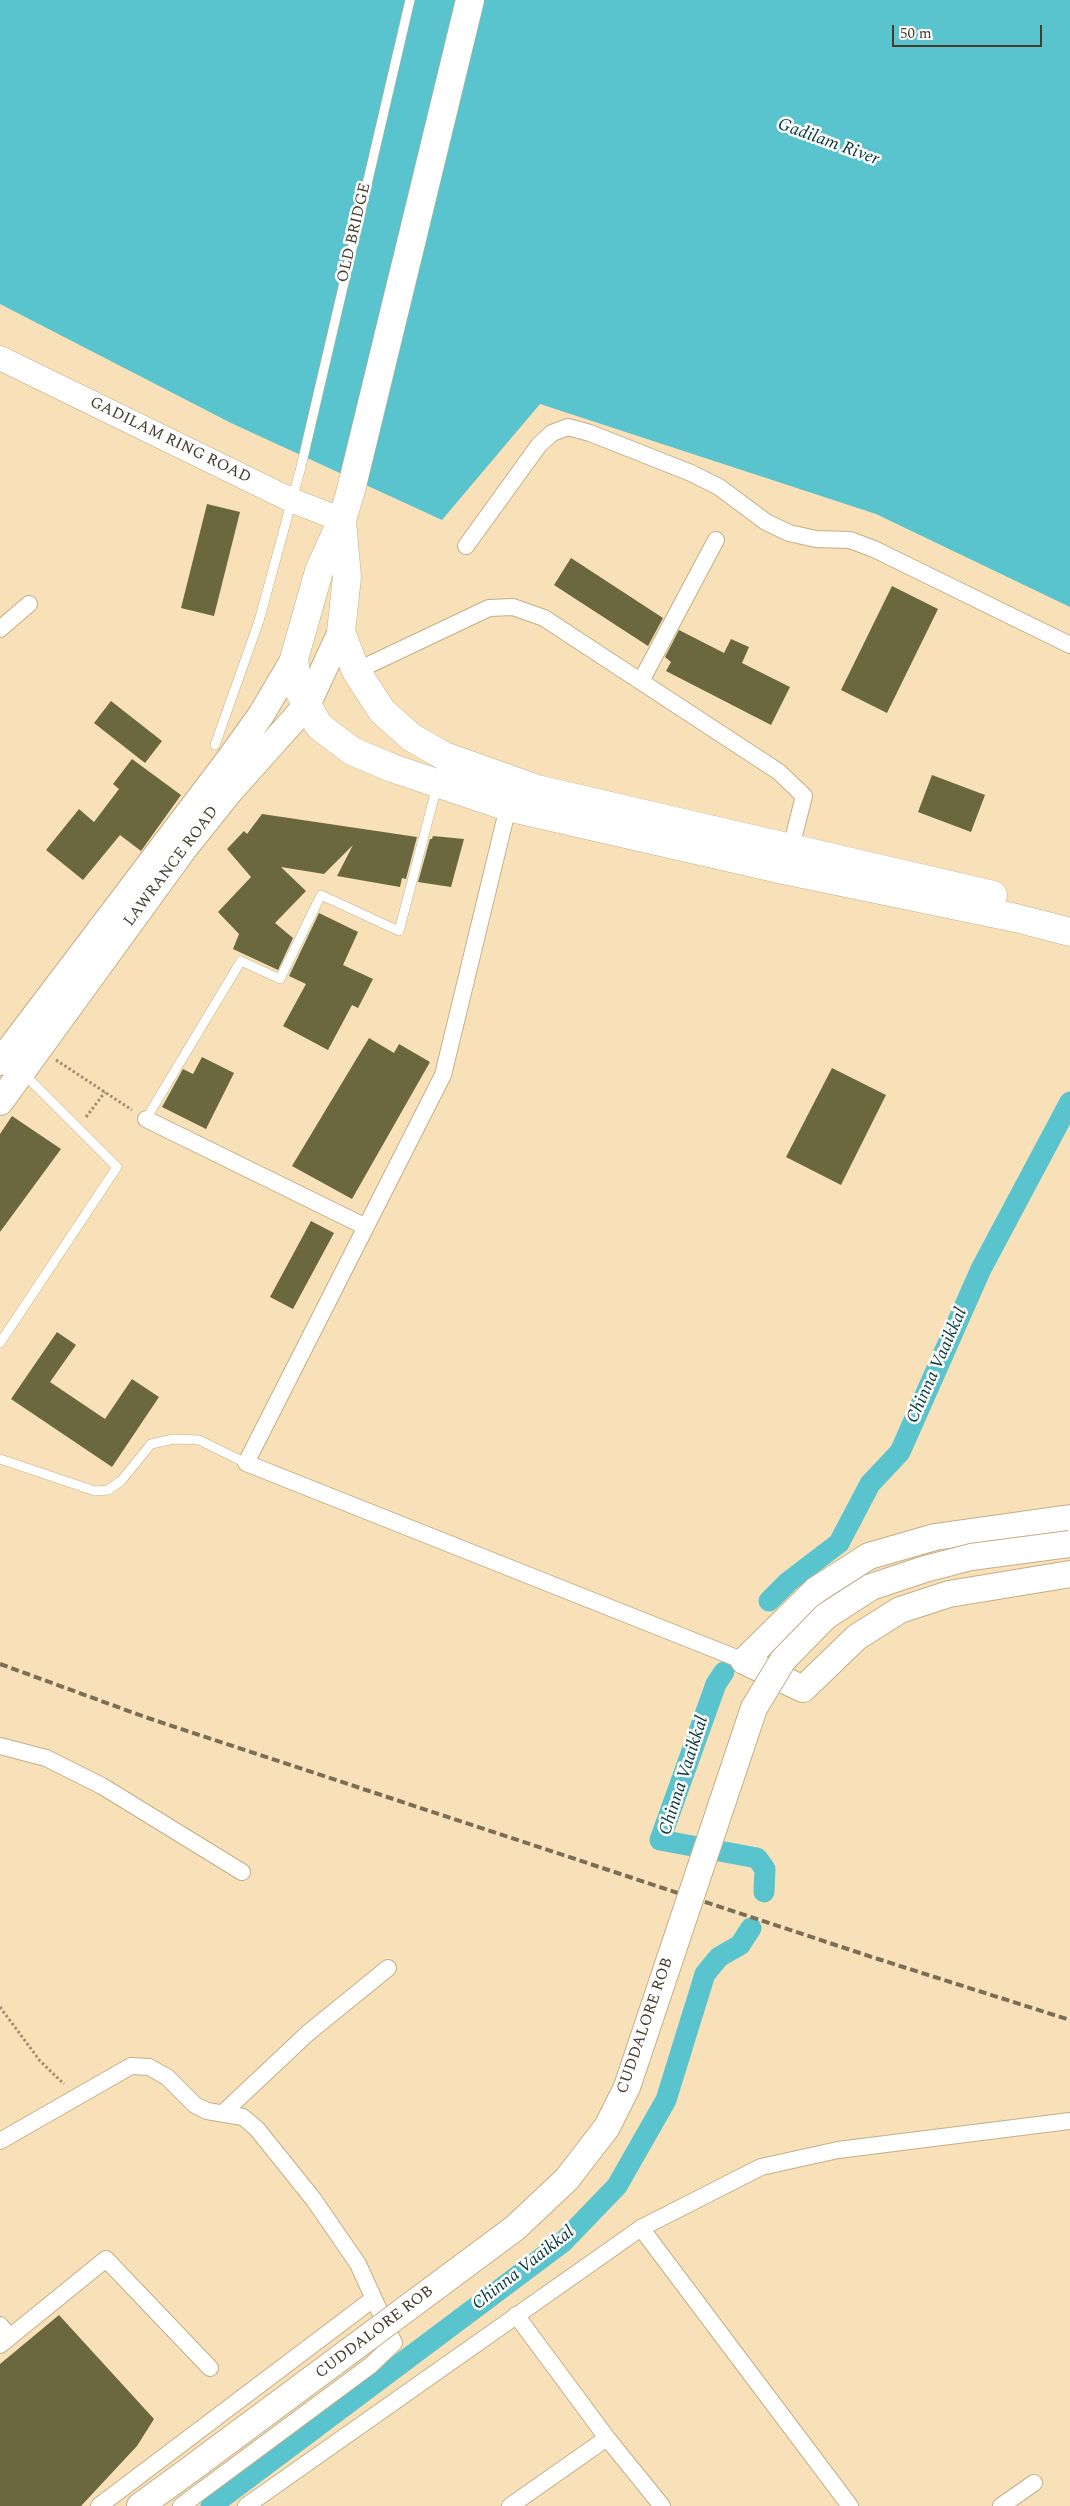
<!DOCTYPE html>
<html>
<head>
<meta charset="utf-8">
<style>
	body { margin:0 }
	#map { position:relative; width:1070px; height:2506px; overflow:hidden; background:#f8e1b8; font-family:Spectral,serif }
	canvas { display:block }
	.scale { position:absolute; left:892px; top:25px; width:150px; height:22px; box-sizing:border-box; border:2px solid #443c2b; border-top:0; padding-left:6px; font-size:15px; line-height:18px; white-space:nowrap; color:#443c2b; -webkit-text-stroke:4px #fff; paint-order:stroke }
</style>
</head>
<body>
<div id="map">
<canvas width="1070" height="2506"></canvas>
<div class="scale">50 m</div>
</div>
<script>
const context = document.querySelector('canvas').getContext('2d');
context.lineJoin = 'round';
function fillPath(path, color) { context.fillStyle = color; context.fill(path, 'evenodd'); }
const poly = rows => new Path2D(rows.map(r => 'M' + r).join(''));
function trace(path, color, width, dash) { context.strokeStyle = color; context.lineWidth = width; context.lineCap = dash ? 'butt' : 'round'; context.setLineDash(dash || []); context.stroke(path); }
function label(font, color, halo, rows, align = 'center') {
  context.font = font + ' Spectral,serif'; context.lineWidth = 5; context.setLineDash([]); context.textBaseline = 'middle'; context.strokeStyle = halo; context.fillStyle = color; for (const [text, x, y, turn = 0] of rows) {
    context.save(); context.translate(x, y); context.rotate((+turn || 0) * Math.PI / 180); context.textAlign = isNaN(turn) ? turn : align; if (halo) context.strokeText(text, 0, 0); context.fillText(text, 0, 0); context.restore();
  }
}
const water = poly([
	[0,0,1070,0,1070,607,876,514,540,404,442,520,231,423,0,304]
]);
const canal = poly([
	[769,1601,788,1582,839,1543,870,1484,900,1452,981,1269,1070,1102],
	[724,1672,716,1684,660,1840,757,1858,765,1869,764,1892],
	[211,2506,563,2242,617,2186,666,2100,705,1974,719,1957,740,1945,751,1928]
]);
const building = poly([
	[207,504,240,512,214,616,181,608],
	[571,558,663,618,648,646,554,585],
	[892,586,938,609,887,713,841,690],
	[679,630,724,653,731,639,749,647,742,663,790,687,771,725,666,671,671,662,665,657],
	[111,701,162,741,145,763,94,723],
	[132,759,181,795,141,851,120,835,83,880,46,850,79,809,94,822,119,789,113,784],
	[932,775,985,795,971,832,918,812],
	[262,814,417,837,406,879,402,878,400,887,337,876,353,845,324,874,281,867,306,891,275,923,293,938,278,970,233,949,239,934,218,912,251,877,227,849,244,831,247,834],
	[433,836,464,839,451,887,418,882,430,839,432,839],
	[319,913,358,932,343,965,373,979,358,1008,352,1005,328,1050,283,1026,306,984,289,976],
	[369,1038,394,1053,399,1044,430,1062,352,1199,292,1166],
	[202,1057,234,1073,206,1129,162,1107,183,1069,193,1074],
	[832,1068,886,1095,841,1185,786,1157],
	[12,1116,61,1149,0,1232,0,1134],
	[311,1221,334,1233,293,1309,270,1297],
	[57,1332,76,1345,50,1382,105,1419,132,1379,159,1397,112,1467,11,1399],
	[59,2315,154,2419,137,2446,81,2506,0,2506,0,2364]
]);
const path = poly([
	[56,1060,132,1110],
	[86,1117,105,1092],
	[0,2007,40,2061,64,2084]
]);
const service = poly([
	[215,745,259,621,301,467,410,0],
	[146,1119,241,961,280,979,321,895,399,931,437,786],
	[0,1343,117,1167,24,1074],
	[0,1459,95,1491,108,1490,121,1481,151,1444,174,1439,199,1440,246,1463]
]);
const minor = poly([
	[466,546,539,445,552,433,568,427,590,433,691,473,719,487,766,522,789,533,816,539,850,540,874,549,1070,645],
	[0,629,29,604],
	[356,671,489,608,513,607,544,618,779,772,804,796,791,847],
	[641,681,716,540],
	[508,807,443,1075,246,1463,744,1661],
	[146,1119,366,1227],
	[0,1746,46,1758,102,1786,242,1872],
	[224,2112,308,2033,388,1968],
	[0,2141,131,2066,149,2067,167,2077,195,2105,207,2111,243,2117,257,2129,314,2200,358,2264,394,2343,371,2365,181,2506],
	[641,2228,850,2506],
	[516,2315,607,2438,662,2506],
	[0,2325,10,2337],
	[0,2345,106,2259,210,2368],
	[99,2506,373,2299],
	[246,2506,641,2228,761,2167,838,2150,1070,2121],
	[510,2506,607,2438],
	[1001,2506,1034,2483]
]);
const secondary = poly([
	[0,358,291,500,342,520]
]);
const primary = poly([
	[0,1062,231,757,261,715,294,659],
	[0,1102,183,850,231,790,307,705,341,632],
	[1070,1518,935,1537,869,1556,816,1590,744,1661,803,1689,857,1637,900,1610,949,1594,1070,1574],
	[140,2506,192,2468]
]);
const trunk = poly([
	[470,0,351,490,342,520,319,571,294,659,298,689,319,726,352,751,392,768,508,807,784,870,1016,918,1070,932],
	[342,521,347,577,341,632,356,671,382,711,411,737,444,756,537,789,993,895]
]);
const rail = poly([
	[0,1664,145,1717,878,1959,1070,2020]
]);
const primaryBridge = poly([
	[192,2468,515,2228,567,2179,607,2127,627,2087,754,1708,783,1660,826,1616,871,1587,925,1569,971,1557,1070,1544]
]);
const streetNames = [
	["OLD BRIDGE",355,233,-77],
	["GADILAM RING ROAD",170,441,26],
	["LAWRANCE ROAD",172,867,-53],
	["CUDDALORE ROB",646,2026,-71],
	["CUDDALORE ROB",375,2333,-37]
];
const waterNames = [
	["Gadilam River",828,143,20],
	["Chinna Vaaikkal",938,1366,-66],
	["Chinna Vaaikkal",685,1776,-72],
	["Chinna Vaaikkal",524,2269,-38]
];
fillPath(water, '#59c4cd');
trace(canal, '#59c4cd', 21);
fillPath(building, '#6b673e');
trace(service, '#c3ae86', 10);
trace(minor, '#c3ae86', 18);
trace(secondary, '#c3ae86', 25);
trace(primary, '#c3ae86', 28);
trace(trunk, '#c3ae86', 29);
trace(path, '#9f8f72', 3, [2.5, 2.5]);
trace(service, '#fff', 9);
trace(minor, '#fff', 16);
trace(secondary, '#fff', 24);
trace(primary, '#fff', 26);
trace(trunk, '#fff', 28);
trace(rail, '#7b6e56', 4, [8, 4]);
trace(primaryBridge, '#c3ae86', 28, []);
trace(primaryBridge, '#fff', 26);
label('16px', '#443c2b', '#fff', streetNames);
label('italic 18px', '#03383c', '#fff', waterNames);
</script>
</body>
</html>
